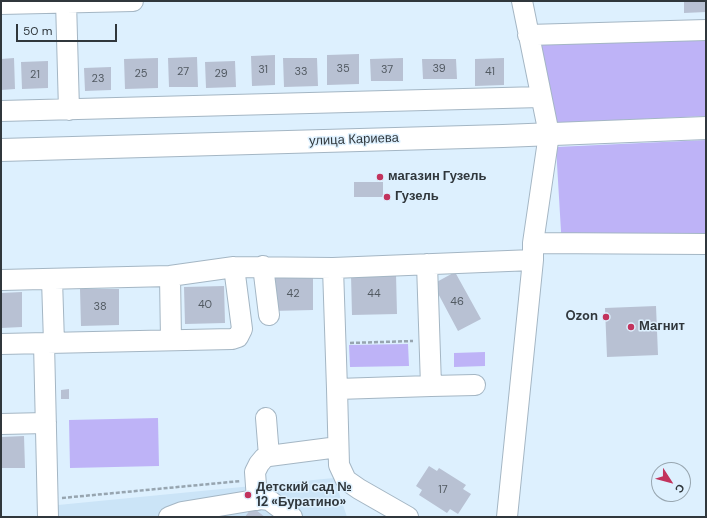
<!DOCTYPE html>
<html>
<head>
<meta charset="utf-8">
<style>
	body { margin:0 }
	#map { position:relative; width:707px; height:518px; overflow:hidden; background:#ddf0fe; font-family:"DM Sans",sans-serif }
	canvas { display:block }
	.frame { position:absolute; inset:0; border:2px solid #30373c; pointer-events:none }
	.north { position:absolute; left:651px; top:462px; width:40px; height:40px; box-sizing:border-box; background:#ddf0fe; border:1px solid #98a6b0; border-radius:50%; rotate:126deg; font-size:11px; font-weight:700; line-height:16px; text-align:center; color:#30373c }
	.north::after { content:''; display:block; margin:auto; width:14px; height:18px; background:#c2335d; clip-path:polygon(50% 0,100% 100%,50% 72%,0 100%) }
	.scale { position:absolute; left:16px; top:24px; width:101px; height:18px; box-sizing:border-box; border:2px solid #30373c; border-top:0; padding-left:5px; font-size:12px; line-height:14px; white-space:nowrap; color:#30373c; -webkit-text-stroke:3px #ddf0fe; paint-order:stroke }
</style>
</head>
<body>
<div id="map">
<canvas width="707" height="518"></canvas>
<div class="frame"></div>
<div class="north">С</div>
<div class="scale">50 m</div>
</div>
<script>
const context = document.querySelector('canvas').getContext('2d');
context.lineJoin = 'round';
function fillPath(path, color) { context.fillStyle = color; context.fill(path, 'evenodd'); }
const poly = rows => new Path2D(rows.map(r => 'M' + r).join(''));
function trace(path, color, width, dash) { context.strokeStyle = color; context.lineWidth = width; context.lineCap = dash ? 'butt' : 'round'; context.setLineDash(dash || []); context.stroke(path); }
function label(font, color, halo, rows, align = 'center') {
  context.font = font + ' "DM Sans",sans-serif'; context.lineWidth = 3; context.setLineDash([]); context.textBaseline = 'middle'; context.strokeStyle = halo; context.fillStyle = color; for (const [text, x, y, turn = 0] of rows) {
    context.save(); context.translate(x, y); context.rotate((+turn || 0) * Math.PI / 180); context.textAlign = isNaN(turn) ? turn : align; if (halo) context.strokeText(text, 0, 0); context.fillText(text, 0, 0); context.restore();
  }
}
const built = poly([
	[334,478,347,517,58,517,58,505]
]);
const green = poly([
	[706,39,706,116,556,123,537,45],
	[706,140,706,240,562,248,556,147],
	[408,344,409,366,350,367,349,345],
	[485,352,485,366,454,367,454,353],
	[158,418,159,466,70,468,69,420]
]);
const building = poly([
	[684,1,706,1,706,12,684,13],
	[359,54,359,84,327,85,327,55],
	[275,55,275,85,252,86,251,56],
	[197,57,198,87,169,87,168,58],
	[14,58,15,89,1,90,1,59],
	[158,58,158,88,125,89,124,59],
	[283,58,317,58,318,86,284,87],
	[403,58,403,81,371,81,370,59],
	[504,58,504,85,475,86,475,59],
	[422,59,456,59,457,79,423,79],
	[48,61,48,88,22,89,21,62],
	[235,61,236,87,206,88,205,62],
	[111,67,111,90,85,91,84,68],
	[354,182,383,182,383,197,354,197],
	[455,272,481,319,458,331,433,284],
	[396,274,397,314,352,315,351,275],
	[313,276,313,310,272,311,272,277],
	[224,286,225,323,185,324,184,287],
	[80,289,119,289,119,325,81,326],
	[22,292,22,327,1,328,1,293],
	[656,306,658,355,607,357,605,308],
	[69,389,69,399,61,399,61,390],
	[24,436,25,468,1,468,1,437],
	[429,466,437,471,439,468,466,485,463,489,471,494,458,514,450,509,447,513,419,495,422,490,416,486],
	[252,507,265,517,245,517]
]);
const path = poly([
	[350,343,413,341],
	[62,498,241,481]
]);
const minor = poly([
	[66,1,69,110],
	[1,4,133,1],
	[528,35,706,30],
	[1,111,541,97],
	[533,243,706,244],
	[427,264,431,386,475,385],
	[263,266,269,315],
	[333,268,337,389],
	[170,276,171,340],
	[52,279,54,343],
	[1,280,170,276,234,267,333,268,533,260],
	[44,343,48,517],
	[1,344,232,339,238,337,242,329,234,267],
	[266,418,269,456],
	[1,424,46,423],
	[257,500,255,472,259,464,264,458,269,456,338,447],
	[169,517,182,512,261,499,269,500,292,517],
	[408,517,359,489,346,480,339,465,337,389,431,386],
	[507,517,533,260,533,243,549,134,522,1]
]);
const major = poly([
	[1,150,503,136,706,128]
]);
const markers = [
	[380,177,4,"#c2335d"],
	[387,197,4,"#c2335d"],
	[606,317,4,"#c2335d"],
	[631,327,4,"#c2335d"],
	[248,495,4,"#c2335d"]
];
const numberNames = [
	["35",343,69],
	["39",439,69],
	["31",263,70],
	["37",387,70],
	["27",183,72],
	["33",301,72],
	["41",490,72],
	["25",141,74],
	["29",221,74],
	["21",35,75],
	["23",98,79],
	["42",293,294],
	["44",374,294],
	["46",457,302],
	["40",205,305],
	["38",100,307],
	["17",443,490]
];
const streetNames = [
	["улица Кариева",354,140,-2]
];
const poiNames = [
	["магазин Гузель",388,177],
	["Гузель",395,197],
	["Ozon",598,317,"right"],
	["Магнит",639,327],
	["Детский сад №",256,488],
	["12 «Буратино»",256,503]
];
fillPath(built, '#cbe4f7');
fillPath(green, '#beb3f7');
fillPath(building, '#b8c1d3');
trace(minor, '#a4b6c4', 22);
trace(major, '#a4b6c4', 24);
trace(path, '#97a5b0', 2.5, [4, 2]);
trace(minor, '#fff', 20);
trace(major, '#fff', 22);
for (const [x, y, r, color] of markers) { const dot = new Path2D(); dot.arc(x, y, r, 0, 2 * Math.PI); context.fillStyle = color; context.fill(dot); trace(dot, '#ddf0fe', 1.5); }
label('11px', '#525a62', null, numberNames);
label('13px', '#30373c', '#ddf0fe', streetNames);
label('bold 13px', '#30373c', '#ddf0fe', poiNames, 'left');
</script>
</body>
</html>
